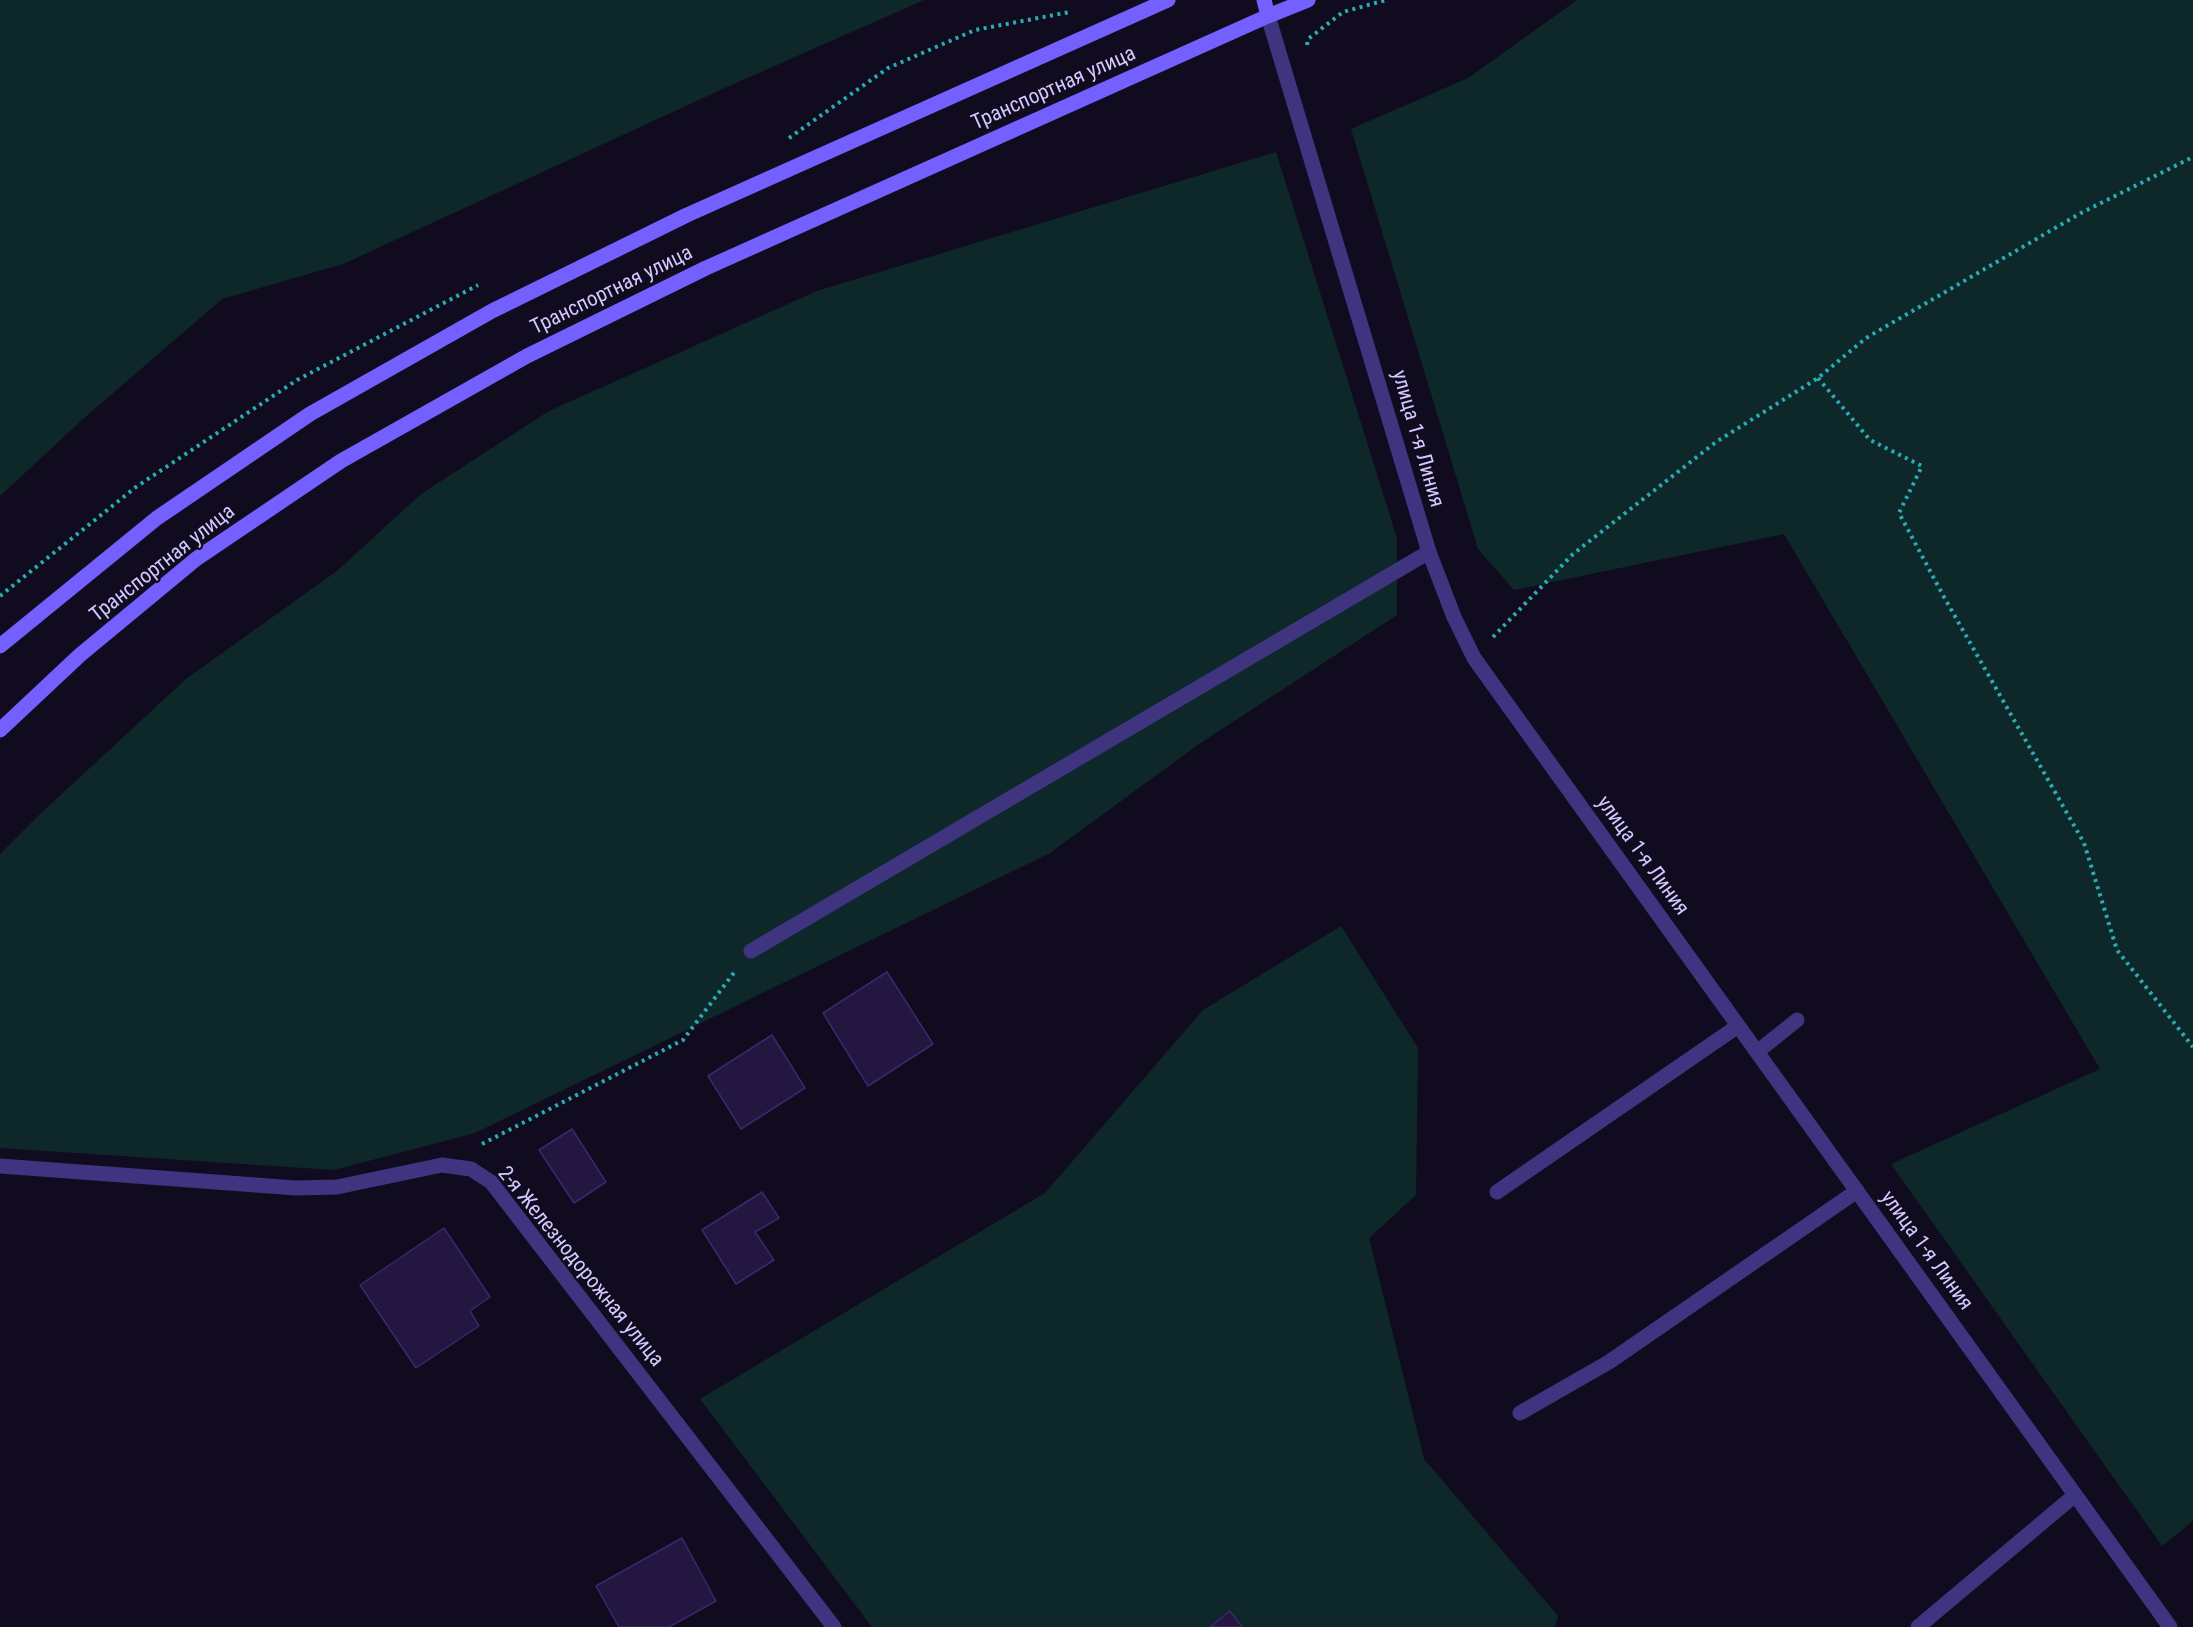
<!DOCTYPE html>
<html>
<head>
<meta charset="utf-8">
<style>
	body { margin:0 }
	canvas { display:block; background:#100b1f }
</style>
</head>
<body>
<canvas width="2193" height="1627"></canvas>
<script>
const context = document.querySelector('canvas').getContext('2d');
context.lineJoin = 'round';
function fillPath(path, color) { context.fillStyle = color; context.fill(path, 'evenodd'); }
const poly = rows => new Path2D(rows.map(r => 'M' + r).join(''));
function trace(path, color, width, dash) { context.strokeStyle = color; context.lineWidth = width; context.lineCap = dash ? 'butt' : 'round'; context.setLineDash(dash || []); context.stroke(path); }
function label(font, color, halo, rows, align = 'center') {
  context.font = font + ' "Roboto Condensed",sans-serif'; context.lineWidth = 4.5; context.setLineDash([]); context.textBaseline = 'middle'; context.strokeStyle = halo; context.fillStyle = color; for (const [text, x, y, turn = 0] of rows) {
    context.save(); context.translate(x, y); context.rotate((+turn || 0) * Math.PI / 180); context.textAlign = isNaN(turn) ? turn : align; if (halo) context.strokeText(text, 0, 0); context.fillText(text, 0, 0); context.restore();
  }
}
const green = poly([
	[0,0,924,0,727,87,343,264,222,299,83,419,0,496],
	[1577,0,2193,0,2193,1521,2162,1546,1891,1164,2100,1069,1784,534,1514,590,1478,549,1351,129,1468,78],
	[1276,152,1397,538,1397,615,1199,744,1050,853,475,1133,334,1170,0,1148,0,854,39,815,186,679,337,571,421,494,549,411,817,291],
	[1341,926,1418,1048,1416,1195,1369,1238,1424,1459,1558,1616,1555,1627,872,1627,700,1399,1045,1193,1203,1010]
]);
const building = poly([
	[887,972,933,1044,868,1086,823,1013,887,972],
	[772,1035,805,1088,741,1129,708,1076,772,1035],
	[572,1129,606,1182,574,1203,539,1150,572,1129],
	[762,1192,779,1218,755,1232,774,1260,736,1284,702,1230,762,1192],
	[444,1228,490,1297,470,1311,479,1326,416,1368,360,1285,444,1228],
	[682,1538,716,1601,669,1627,619,1627,596,1586,682,1538],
	[1230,1611,1242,1627,1210,1627,1230,1611]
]);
const path = poly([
	[1307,45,1308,39,1343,12,1386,0],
	[789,138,888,68,975,30,1070,12],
	[1818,378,1870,440,1922,466,1899,513,1944,597,2084,843,2117,950,2193,1047],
	[0,596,136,487,297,380,478,285],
	[1493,637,1573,554,1716,442,1818,378,1866,338,2081,213,2193,157],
	[482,1144,683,1040,736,970]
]);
const lane = poly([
	[751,951,1429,552],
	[1757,1052,1797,1020],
	[1497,1192,1738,1026],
	[1520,1413,1609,1362,1857,1191],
	[1918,1627,2075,1495]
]);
const street = poly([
	[1268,16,1429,552,1454,617,1474,658,2170,1627],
	[0,1166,296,1188,337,1187,442,1165,471,1169,491,1182,834,1627]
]);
const secondary = poly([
	[1264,0,1268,16],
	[0,646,157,518,310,414,492,311,687,215,1168,0],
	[0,730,80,655,196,559,341,461,527,356,706,268,1268,16,1308,0]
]);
const streetNames = [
	["Транспортная улица",1054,89,-24],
	["Транспортная улица",612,291,-26],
	["улица 1-я Линия",1417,439,74],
	["Транспортная улица",163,564,-38],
	["улица 1-я Линия",1642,856,54],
	["улица 1-я Линия",1926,1251,54],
	["2-я Железнодорожная улица",580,1267,51]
];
fillPath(green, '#0e2729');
fillPath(building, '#231640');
trace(building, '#3c276e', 1.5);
trace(path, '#27aeb4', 4, [3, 4.5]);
trace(lane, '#3e3480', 15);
trace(street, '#3e3480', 15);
trace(secondary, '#7460ff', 15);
label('21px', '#d4c9ff', '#100b1f', streetNames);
</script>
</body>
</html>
